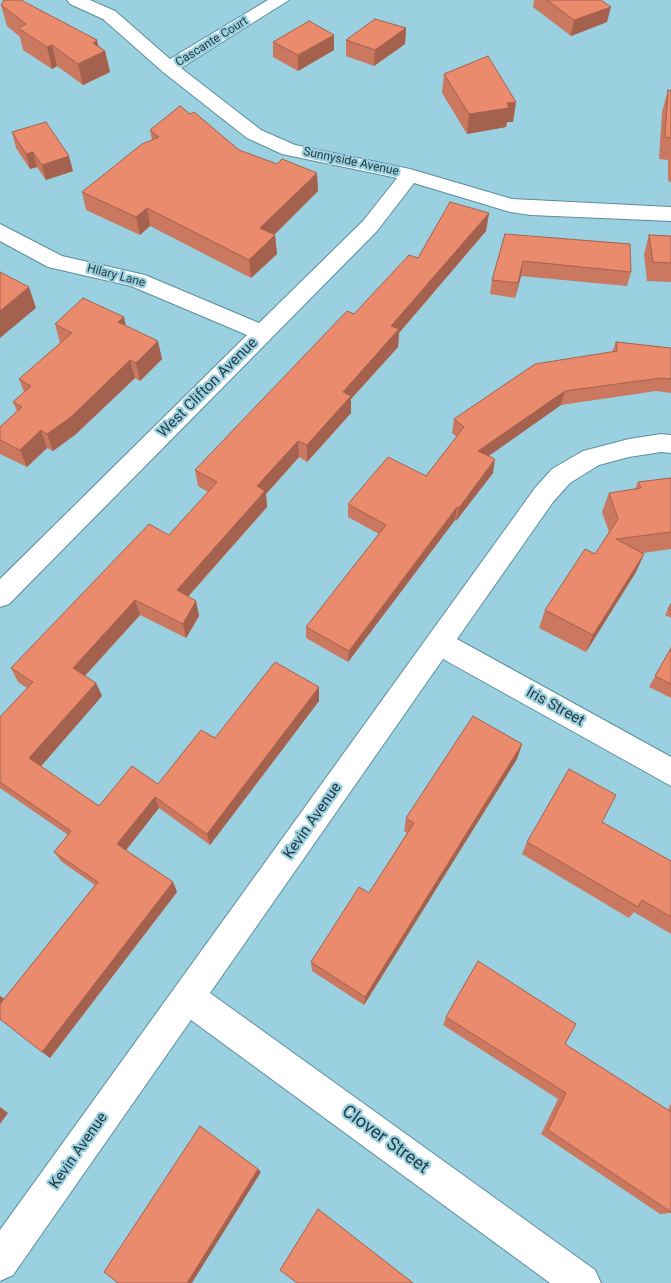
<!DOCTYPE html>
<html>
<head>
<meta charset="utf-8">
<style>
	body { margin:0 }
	canvas { display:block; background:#9ad0e0 }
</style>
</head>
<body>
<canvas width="671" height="1283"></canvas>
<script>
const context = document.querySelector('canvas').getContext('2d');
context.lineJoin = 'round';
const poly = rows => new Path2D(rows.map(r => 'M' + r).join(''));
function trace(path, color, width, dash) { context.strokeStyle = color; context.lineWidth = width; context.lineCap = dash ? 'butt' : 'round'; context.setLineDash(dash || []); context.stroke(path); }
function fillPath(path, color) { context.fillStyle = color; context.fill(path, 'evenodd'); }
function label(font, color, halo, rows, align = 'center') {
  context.font = font + ' Roboto,sans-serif'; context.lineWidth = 4.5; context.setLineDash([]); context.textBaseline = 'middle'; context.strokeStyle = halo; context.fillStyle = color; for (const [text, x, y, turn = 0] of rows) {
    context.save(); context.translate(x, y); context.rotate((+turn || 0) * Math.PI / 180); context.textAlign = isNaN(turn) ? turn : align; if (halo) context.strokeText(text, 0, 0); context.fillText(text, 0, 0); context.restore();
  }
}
const minor = poly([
	[67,0,90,0,115,11,170,59,268,0,289,0,181,68,261,130,295,145,410,169,512,199,671,207,671,221,531,215,510,212,414,183,377,231,9,604,0,607,0,579,247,335,131,286,48,267,0,241,0,224,62,256,145,275,259,323,363,221,397,178,282,154,247,138,163,72,103,19,70,4,67,0],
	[661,434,671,435,671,453,661,452,629,457,599,465,570,483,553,502,457,639,671,757,671,786,443,659,210,993,595,1270,601,1283,550,1283,191,1020,13,1275,0,1281,0,1230,535,488,552,469,583,451,629,439,661,434]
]);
const wall = poly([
	[534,0,601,0,607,22,571,36,533,7],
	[1,5,99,46,105,51,110,72,83,85,57,66,52,69,23,50,20,37,7,26],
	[406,28,405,44,374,66,346,56,346,40],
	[334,35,334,50,298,71,273,57,273,42],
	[444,74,516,102,513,122,507,122,506,127,467,134,442,93],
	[668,90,671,91,671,182,668,181,668,160,659,159,662,112],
	[190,114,239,150,318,191,274,235,275,235,277,254,251,278,150,226,140,235,86,210,82,192,152,140,150,130],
	[12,132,73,171,46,180,37,167,30,169,16,148],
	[489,213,486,231,399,333,398,347,351,399,351,413,307,462,299,457,266,494,267,507,188,597,196,601,199,616,186,638,140,615,85,676,96,683,102,696,40,766,99,806,158,784,215,738,319,687,319,701,210,845,159,808,126,850,173,882,177,892,50,1058,0,1019,0,996,4,999,95,885,62,862,54,852,68,835,0,788,0,717,27,688,18,682,11,668,169,535,208,492,198,486,195,470,354,314,418,258],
	[505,234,631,272,627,286,521,276,515,298,490,294,492,280],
	[649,235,671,236,671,282,647,281,644,254],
	[55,324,126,326,162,359,140,381,135,378,76,434,53,451,47,448,27,467,0,454,0,427,17,411,13,402,24,392,19,379,60,343],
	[616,342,671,348,671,393,656,391,561,405,488,456,493,473,456,521,455,520,348,662,306,638,306,627,379,534,348,517,348,504,426,476,457,437,452,433,454,419,612,352],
	[671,478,671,549,643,553,644,554,636,572,586,652,539,628,545,610,595,554,609,532,602,512,609,493,635,489,638,482],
	[671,604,671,618,665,615],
	[671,648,671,698,649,687],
	[522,744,517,759,364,1005,312,971,311,962,369,893,407,833,404,831,406,818],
	[602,822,671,861,671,934,634,912,629,918,522,854,527,842],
	[446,1017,565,1044,668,1110,671,1103,671,1213,660,1214,541,1134,558,1099,443,1025]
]);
const shadedWall = poly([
	[611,7,607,22,571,36,574,20],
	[406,28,405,44,374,66,375,50],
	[334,35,334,50,298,71,298,55],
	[97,40,100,53,105,51,110,72,83,85,78,64,93,43],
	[52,45,57,66,52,69,47,47],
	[516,102,513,122,507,122,506,127,467,134,469,114,507,103],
	[33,152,37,167,30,169,26,154],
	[69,156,73,171,46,180,42,165],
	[317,173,318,191,262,247,260,228],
	[147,208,150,226,140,235,136,217],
	[489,213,486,231,399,333,398,347,351,399,351,413,307,462,307,445,343,392,391,326],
	[275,235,277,254,251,278,249,260],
	[523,261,521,276,515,298,518,283],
	[29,287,36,308,0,338,0,311],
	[124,317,128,335,118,322],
	[158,341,162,359,140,381,136,363],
	[130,360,135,378,76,434,53,451,47,434],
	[565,391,561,405,476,465,478,451],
	[41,430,47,448,27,467,20,450],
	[298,441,299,457,266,494,267,507,180,605,177,590,257,486],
	[495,459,493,473,456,521,459,508],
	[457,507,455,520,348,662,349,651],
	[644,554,636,572,586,652,593,635],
	[135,600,140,615,79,682,73,668],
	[196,601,199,616,186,638,183,624],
	[96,683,102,696,37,771,29,758],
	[319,687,319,701,210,845,207,834],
	[522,744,517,759,364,1005,365,997],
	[155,797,159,808,123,854,117,844],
	[173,882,177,892,50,1058,42,1052],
	[0,996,6,1000,0,1008],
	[0,1107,8,1113,0,1124],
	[258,1169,261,1172,192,1283,187,1283]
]);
const building = poly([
	[4,0,21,0,97,40,93,43,105,51,78,64,52,45,47,47,18,28,26,24,1,5,4,0],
	[547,0,601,0,611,7,574,20,547,0],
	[375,19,406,28,375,50,346,40,375,19],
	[309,21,334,35,298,55,273,42,309,21],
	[488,56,516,102,507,103,509,108,469,114,444,74,488,56],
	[668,90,671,91,671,138,665,137,668,90],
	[180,106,190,114,194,112,239,150,277,164,282,159,317,173,260,228,275,235,249,260,147,208,136,217,82,192,142,144,159,137,150,130,180,106],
	[46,122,69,156,42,165,33,152,26,154,12,132,46,122],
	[450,202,489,213,391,326,399,329,343,392,351,396,307,445,298,441,257,486,265,491,177,590,196,601,183,624,135,600,73,668,96,683,29,758,99,806,132,766,158,784,201,730,215,738,275,662,319,687,207,834,155,797,117,844,173,882,42,1052,0,1019,0,1004,98,882,54,852,71,831,0,782,0,717,33,682,11,668,149,524,169,535,217,482,195,470,347,311,354,314,409,255,418,258,450,202],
	[505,234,630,244,631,272,523,261,518,283,492,280,505,234],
	[649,235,671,236,671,263,653,262,649,235],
	[0,272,29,287,0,311,0,272],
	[83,298,124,317,118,322,158,341,136,363,130,360,71,417,47,434,41,430,20,450,0,440,0,427,22,407,13,402,31,386,19,379,72,333,55,324,83,298],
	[616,342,671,348,671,379,661,378,565,391,478,451,495,459,459,508,457,507,349,651,306,627,386,525,348,504,388,457,426,476,464,427,454,419,535,364,617,351,616,342],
	[671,478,671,532,616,539,644,554,593,635,545,610,585,549,595,554,618,519,609,493,641,488,638,482,671,478],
	[671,604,671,610,668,609,671,604],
	[671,648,671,684,655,676,671,648],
	[473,716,522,744,365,997,311,962,359,887,369,893,414,823,406,818,473,716],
	[569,769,616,795,602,822,671,861,671,917,642,900,638,907,527,842,569,769],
	[478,961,576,1024,565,1044,671,1112,671,1212,548,1130,566,1093,446,1017,478,961],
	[200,1126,258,1169,187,1283,118,1283,104,1272,200,1126],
	[318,1209,413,1283,297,1283,280,1270,318,1209]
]);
const farStreetnames = [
	["Cascante Court",212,42,-32],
	["Sunnyside Avenue",351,162,12],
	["Hilary Lane",116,276,15]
];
const streetNames = [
	["West Clifton Avenue",208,388,-45],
	["Iris Street",555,707,29],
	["Kevin Avenue",313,821,-55],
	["Kevin Avenue",79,1151,-55]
];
const nearStreetnames = [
	["Clover Street",385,1140,36]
];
trace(minor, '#5a8e9d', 2);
fillPath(minor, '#fff');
fillPath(wall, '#ca785f');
fillPath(shadedWall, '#a4614d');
fillPath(building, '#eb8b6e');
trace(building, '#a4614d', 1);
label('12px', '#263c43', '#9ad0e0', farStreetnames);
label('15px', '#263c43', '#9ad0e0', streetNames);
label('18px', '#263c43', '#9ad0e0', nearStreetnames);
</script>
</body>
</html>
